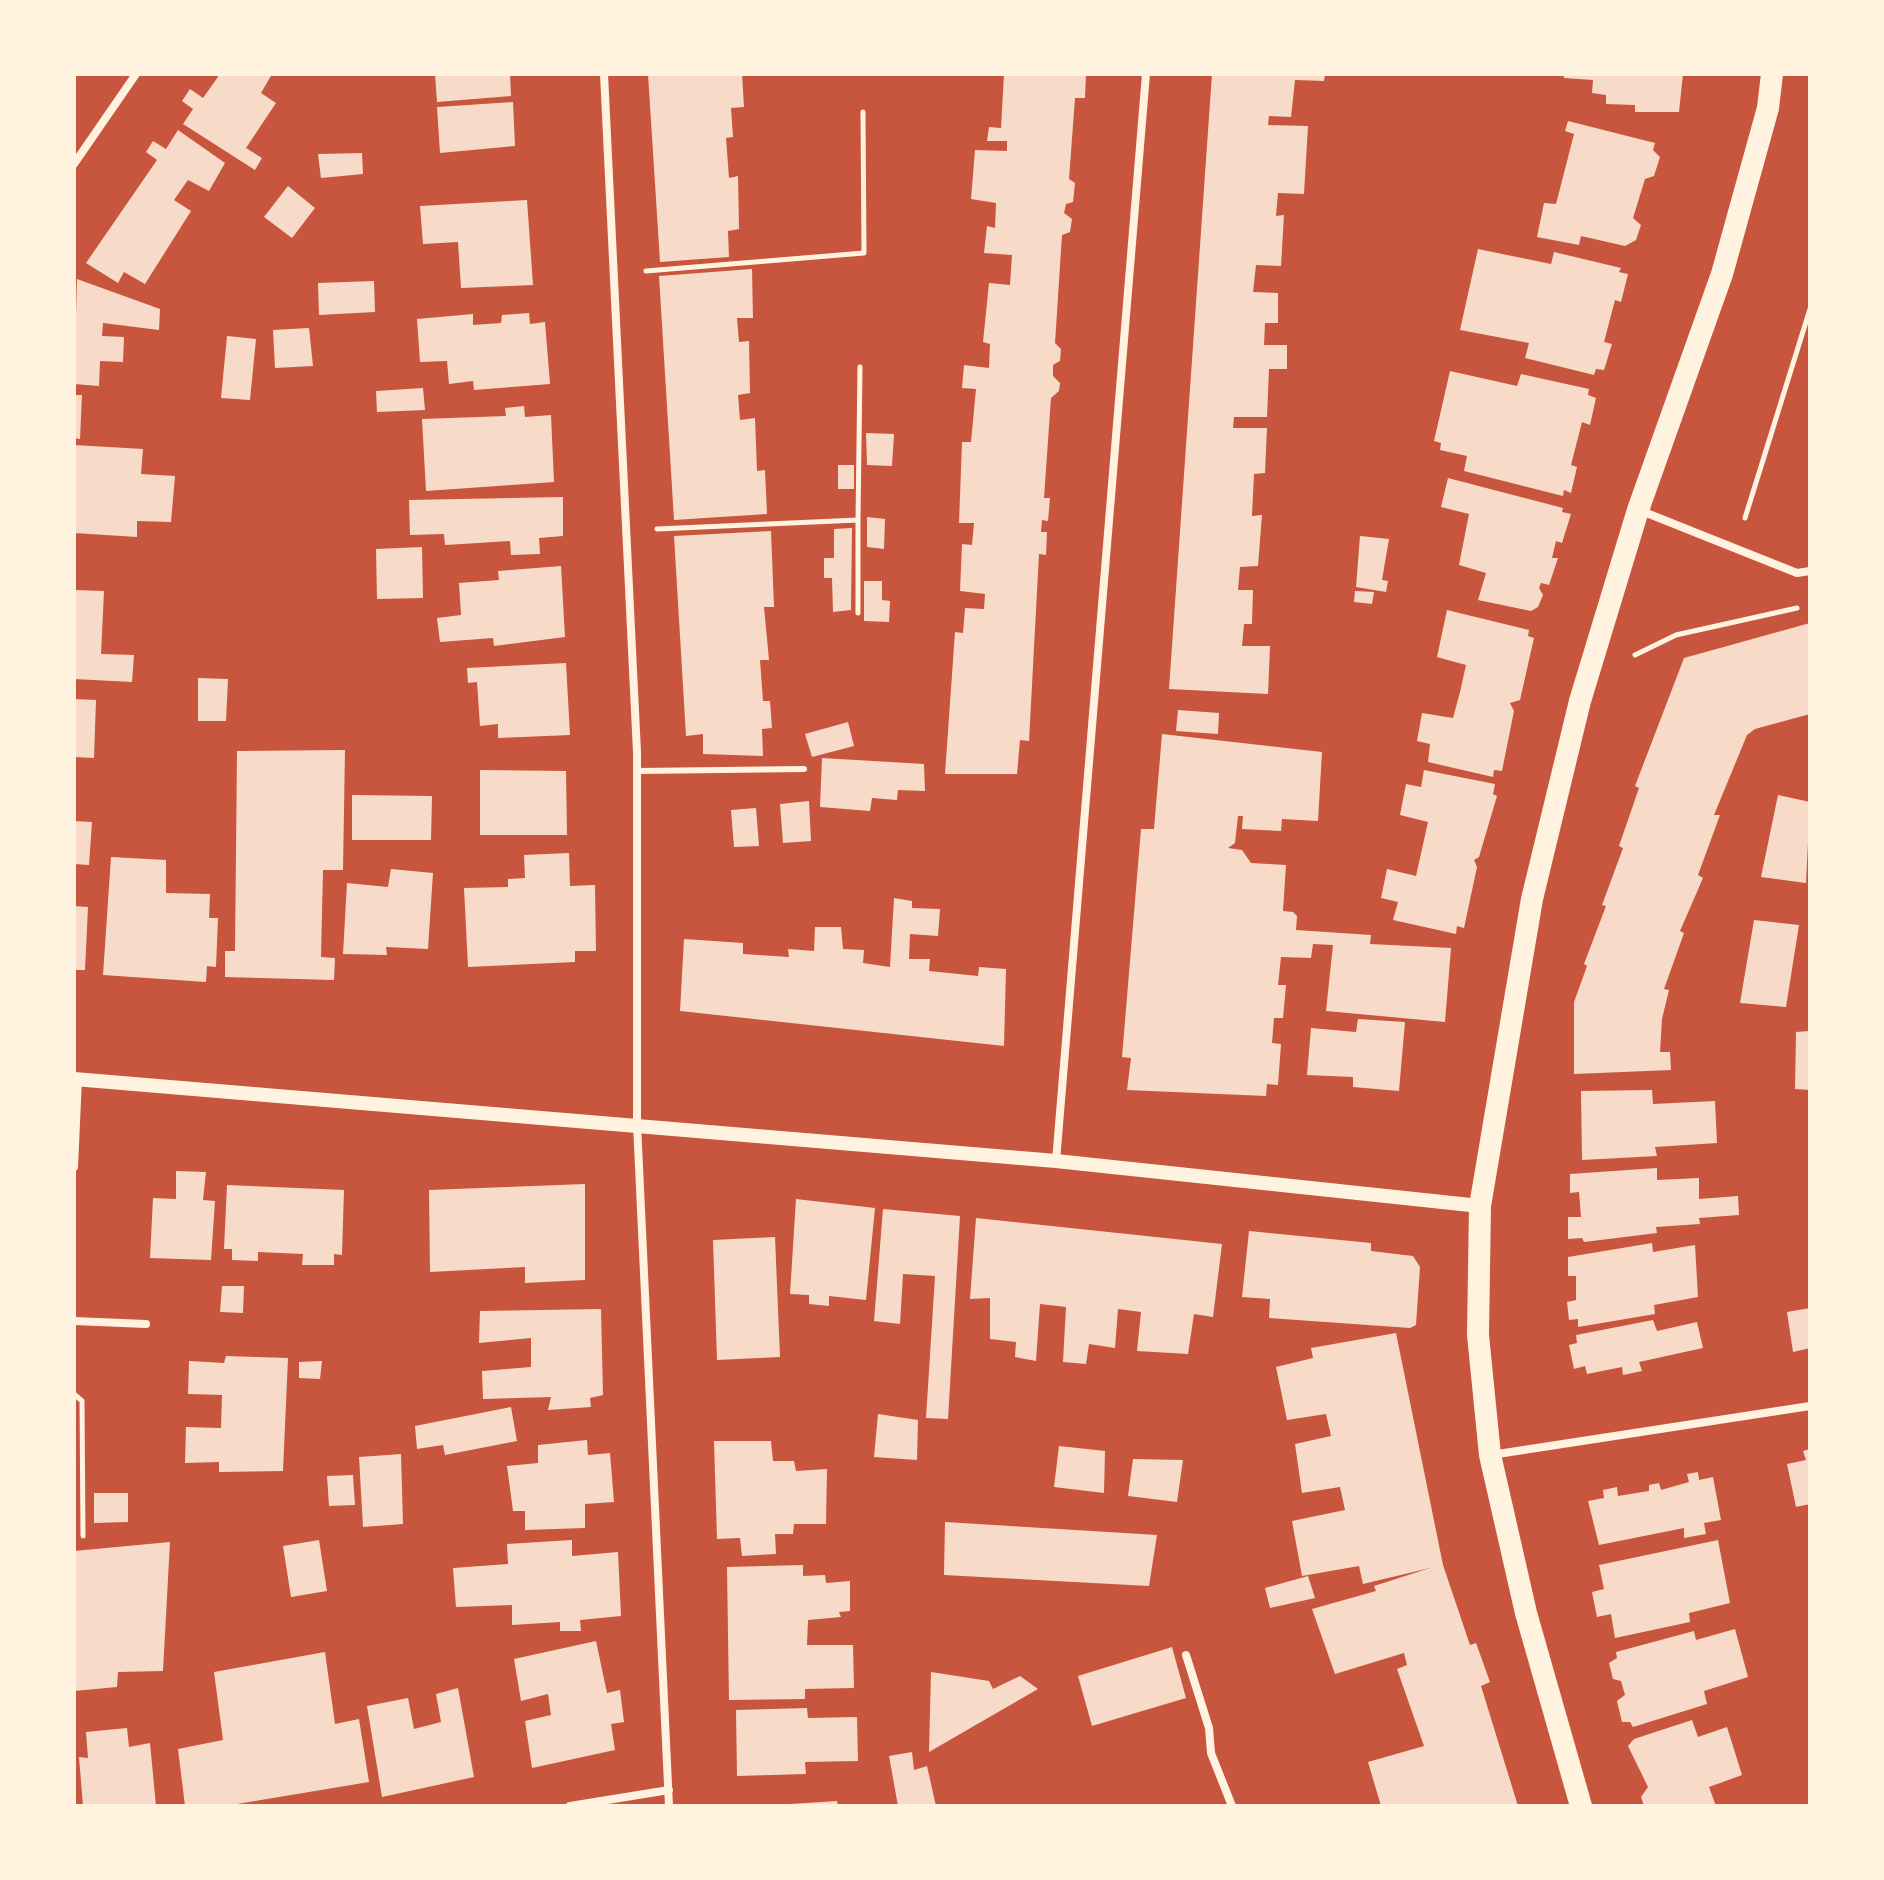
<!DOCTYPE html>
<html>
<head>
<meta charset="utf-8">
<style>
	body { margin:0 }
	#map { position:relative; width:1884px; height:1880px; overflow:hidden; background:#c8553d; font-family:"Space Grotesk",sans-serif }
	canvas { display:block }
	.frame { position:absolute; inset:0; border:76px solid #fff3e0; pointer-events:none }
</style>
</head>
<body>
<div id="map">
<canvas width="1884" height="1880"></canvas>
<div class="frame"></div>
</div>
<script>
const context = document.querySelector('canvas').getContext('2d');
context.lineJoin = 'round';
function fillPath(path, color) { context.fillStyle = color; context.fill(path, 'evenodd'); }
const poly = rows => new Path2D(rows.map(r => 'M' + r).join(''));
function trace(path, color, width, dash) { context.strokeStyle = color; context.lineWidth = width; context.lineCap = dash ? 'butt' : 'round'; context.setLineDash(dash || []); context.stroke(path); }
const building = poly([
	[220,74,272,74,261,93,276,103,246,148,262,158,255,170,183,124,193,109,182,101,190,89,203,98],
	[435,74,510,74,511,96,437,102],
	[648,74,742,74,744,107,731,108,733,137,726,138,729,178,738,176,739,229,728,231,729,257,660,262],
	[1004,74,1086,74,1085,98,1075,98,1069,179,1075,183,1073,202,1066,204,1064,213,1072,219,1070,232,1062,235,1055,343,1061,349,1060,361,1053,365,1053,376,1060,383,1059,391,1051,398,1044,498,1050,498,1048,521,1042,520,1041,532,1047,532,1046,555,1039,554,1029,741,1020,740,1017,774,945,774,955,632,963,633,965,608,984,609,985,594,960,591,962,544,972,545,974,523,959,523,962,442,971,442,976,389,962,388,964,365,989,368,990,344,983,342,989,283,1010,285,1012,255,984,253,987,226,995,228,996,203,971,199,975,150,1007,151,1007,141,987,141,989,127,1001,128],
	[1212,74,1325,74,1324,81,1295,80,1291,117,1269,116,1268,125,1308,126,1304,194,1278,193,1276,216,1284,215,1281,266,1256,265,1253,292,1278,293,1278,323,1265,323,1264,345,1287,345,1287,369,1269,369,1267,417,1234,417,1233,428,1267,428,1265,473,1254,474,1252,516,1262,515,1258,566,1240,567,1238,590,1253,590,1252,624,1244,624,1242,646,1270,646,1268,694,1169,689],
	[1564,74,1683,74,1679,112,1635,112,1635,105,1606,104,1606,95,1592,93,1593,80,1564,78],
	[513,102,515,146,440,153,437,107],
	[1568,121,1655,143,1653,150,1660,157,1654,176,1645,179,1633,218,1641,225,1636,240,1625,246,1581,236,1579,245,1537,237,1544,203,1556,204,1574,134,1565,131],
	[178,130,225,163,209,191,188,180,174,200,191,211,145,284,124,272,118,283,86,263,157,160,146,152,153,141,166,149],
	[362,153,363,174,321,178,318,154],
	[288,186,315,208,292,238,264,217],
	[527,200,533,285,461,288,458,242,423,244,420,206],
	[1478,249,1551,264,1554,252,1621,268,1619,272,1628,274,1621,302,1615,300,1604,342,1612,344,1604,370,1596,369,1594,375,1525,358,1529,343,1460,330],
	[752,269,753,318,737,318,739,342,749,341,750,393,738,395,740,420,755,418,757,471,765,470,767,514,674,520,659,276],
	[77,279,160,309,159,330,103,323,102,336,124,337,123,362,100,361,99,386,74,384],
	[374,281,375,312,319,315,318,283],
	[529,313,530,324,545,322,550,384,474,390,473,381,449,384,447,361,420,362,417,319,473,314,473,325,501,323,502,315],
	[309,328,313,366,275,368,273,330],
	[227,336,256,339,250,400,221,398],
	[1450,371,1517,386,1521,374,1589,389,1588,395,1596,398,1590,425,1582,422,1571,465,1577,467,1571,493,1564,490,1563,496,1464,471,1467,456,1440,450,1441,443,1434,441],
	[423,388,425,410,377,412,376,391],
	[74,395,82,395,80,439,74,438],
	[524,406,525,417,551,415,554,482,426,491,422,419,506,416,505,408],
	[866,433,894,434,892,466,867,465],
	[74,445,143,449,141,474,175,476,171,522,137,521,137,537,74,533],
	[838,465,854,465,854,489,838,489],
	[1448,478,1563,508,1562,512,1571,514,1562,543,1556,541,1552,558,1558,558,1549,585,1541,583,1539,588,1543,595,1538,607,1531,611,1478,600,1486,573,1459,565,1469,514,1441,507],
	[563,497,563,536,539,538,540,554,511,555,510,541,445,545,444,534,410,535,409,500],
	[867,517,885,519,884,549,867,547],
	[852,528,851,610,833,612,832,578,824,578,824,558,834,558,834,529],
	[771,531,774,607,764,607,769,660,760,660,763,701,770,701,772,728,762,729,763,756,703,754,703,734,686,736,674,536],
	[1360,536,1389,539,1382,580,1388,581,1386,592,1356,587],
	[422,547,423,598,377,599,376,549],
	[561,566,565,637,494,646,493,638,440,642,437,618,461,615,459,583,499,580,498,571],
	[864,581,882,581,882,600,890,601,889,622,864,621],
	[74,590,104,591,101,654,134,655,132,682,74,679],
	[1355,591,1374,592,1372,604,1354,602],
	[1447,610,1529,630,1528,636,1534,638,1520,700,1510,703,1514,711,1502,771,1494,770,1493,777,1428,762,1430,744,1417,741,1422,713,1453,718,1460,692,1466,665,1437,657],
	[1810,623,1810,714,1755,729,1747,735,1714,815,1720,815,1698,875,1703,878,1680,931,1684,933,1664,989,1669,990,1662,1019,1660,1052,1670,1052,1671,1070,1574,1074,1574,1002,1587,966,1584,964,1606,906,1602,905,1623,848,1619,846,1639,788,1635,786,1684,658],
	[566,663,570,735,498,738,498,724,480,726,477,682,468,683,467,668],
	[198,678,228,679,226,721,198,721],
	[74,699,96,700,94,758,74,757],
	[1178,710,1219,713,1218,734,1176,731],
	[848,722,854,746,812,757,805,734],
	[1162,734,1322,752,1318,821,1282,819,1281,831,1242,829,1243,816,1238,816,1235,843,1228,848,1242,850,1251,863,1286,865,1283,911,1293,912,1297,916,1296,930,1371,935,1370,944,1451,948,1445,1022,1326,1011,1333,945,1313,944,1311,958,1281,957,1278,985,1286,985,1283,1018,1274,1018,1272,1043,1281,1044,1278,1085,1267,1084,1266,1096,1127,1090,1131,1058,1122,1057,1141,829,1154,829],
	[345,750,343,870,323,870,321,957,335,958,334,980,225,977,225,951,235,951,237,751],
	[822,758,924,764,925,791,898,790,897,800,872,798,870,811,820,807],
	[480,770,566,771,567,835,480,835],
	[1424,770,1495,784,1493,794,1497,796,1479,857,1474,860,1477,867,1464,928,1457,926,1456,934,1393,920,1398,902,1381,898,1387,869,1416,876,1428,822,1400,815,1406,784,1421,787],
	[352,795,432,796,431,840,352,840],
	[1778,795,1810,802,1806,883,1761,877],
	[809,801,811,841,783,843,780,804],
	[756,808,759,846,734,847,731,810],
	[74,821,92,822,89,865,74,864],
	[569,853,570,886,595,885,596,951,575,951,575,962,468,967,464,888,508,887,508,879,525,878,524,855],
	[111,857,166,860,166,893,210,894,209,918,218,918,216,967,207,966,206,982,103,975],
	[391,869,433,873,428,949,386,947,387,955,343,954,347,883,388,887],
	[894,898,912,901,912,908,940,909,938,936,910,934,909,959,930,959,929,971,978,976,979,967,1006,969,1004,1046,680,1011,684,939,743,943,743,954,789,957,788,949,814,951,815,927,841,927,843,949,864,950,863,963,890,967],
	[74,906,88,907,85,970,74,970],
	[1754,920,1799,925,1786,1007,1740,1003],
	[1358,1019,1405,1022,1399,1091,1353,1087,1353,1077,1307,1075,1311,1028,1356,1032],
	[1810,1031,1810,1090,1795,1089,1796,1032],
	[1652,1090,1653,1104,1715,1101,1717,1143,1655,1147,1657,1156,1582,1160,1581,1091],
	[1657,1168,1657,1180,1699,1178,1699,1199,1738,1196,1739,1215,1699,1218,1700,1224,1656,1227,1657,1233,1584,1242,1582,1238,1568,1239,1568,1217,1581,1217,1579,1192,1570,1193,1570,1174],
	[176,1171,206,1172,203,1200,215,1201,211,1260,150,1258,153,1198,176,1199],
	[585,1184,585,1280,525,1283,525,1267,430,1272,429,1190],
	[227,1185,344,1190,342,1255,334,1254,334,1265,302,1265,303,1254,258,1252,258,1261,232,1260,232,1249,224,1249],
	[796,1199,875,1208,866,1300,829,1296,829,1306,809,1304,809,1295,790,1294],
	[883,1209,960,1216,948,1419,926,1418,935,1276,903,1274,900,1324,874,1321],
	[976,1218,1222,1244,1213,1317,1194,1314,1188,1354,1137,1351,1141,1312,1118,1309,1115,1348,1089,1344,1086,1364,1063,1362,1066,1307,1040,1304,1036,1361,1015,1357,1016,1342,990,1339,990,1298,970,1299],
	[1249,1231,1371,1243,1371,1251,1413,1256,1420,1267,1416,1325,1410,1328,1269,1318,1270,1299,1242,1297],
	[775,1237,780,1357,717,1360,713,1240],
	[1652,1243,1653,1252,1695,1245,1698,1297,1654,1305,1655,1314,1578,1327,1578,1319,1569,1320,1567,1302,1576,1300,1576,1276,1568,1276,1568,1257],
	[222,1286,244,1286,243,1313,220,1312],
	[1810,1308,1810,1348,1793,1352,1787,1312],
	[601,1309,603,1395,590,1398,591,1407,548,1410,551,1397,483,1399,482,1371,531,1367,531,1338,479,1343,480,1311],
	[1653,1320,1657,1331,1697,1322,1703,1348,1639,1362,1642,1371,1623,1375,1622,1367,1587,1374,1585,1366,1574,1369,1569,1345,1577,1343,1576,1335],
	[1396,1333,1443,1565,1470,1645,1476,1643,1490,1682,1481,1686,1518,1806,1381,1806,1368,1762,1424,1746,1397,1669,1407,1665,1404,1653,1335,1674,1312,1609,1376,1591,1374,1586,1430,1568,1363,1584,1359,1566,1302,1576,1292,1521,1345,1510,1340,1487,1302,1493,1295,1444,1331,1436,1326,1414,1287,1420,1276,1367,1313,1358,1311,1348],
	[226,1356,288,1358,283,1471,219,1472,219,1462,185,1463,186,1427,221,1428,222,1395,188,1394,189,1361,224,1363],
	[322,1361,320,1379,299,1378,299,1362],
	[511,1407,517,1441,445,1455,443,1445,417,1449,415,1426],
	[878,1414,918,1420,917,1460,874,1457],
	[587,1440,588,1455,610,1453,614,1502,585,1504,585,1528,525,1530,525,1511,513,1511,507,1466,538,1463,538,1445],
	[714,1441,771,1441,773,1461,794,1461,796,1471,827,1469,826,1524,794,1524,793,1534,775,1534,776,1554,742,1556,740,1538,717,1539],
	[1059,1446,1105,1451,1104,1493,1054,1487],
	[1810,1449,1810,1504,1796,1507,1787,1464,1806,1460,1803,1451],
	[401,1454,403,1524,363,1527,359,1457],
	[1133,1459,1183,1460,1177,1502,1128,1496],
	[1698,1472,1699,1480,1713,1477,1721,1520,1704,1523,1706,1534,1684,1538,1684,1528,1599,1545,1588,1501,1604,1498,1603,1490,1617,1487,1618,1496,1649,1491,1649,1485,1659,1483,1661,1490,1689,1482,1687,1474],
	[353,1475,355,1505,329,1506,327,1476],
	[94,1493,128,1493,128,1522,94,1523],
	[945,1522,1157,1535,1149,1586,944,1575],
	[319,1540,327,1591,291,1597,283,1546],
	[572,1540,572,1556,618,1552,621,1616,580,1620,581,1631,560,1631,560,1622,512,1625,512,1605,456,1607,453,1568,508,1564,507,1544],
	[1718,1540,1730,1603,1689,1613,1690,1622,1615,1638,1611,1614,1597,1617,1592,1592,1604,1589,1599,1565],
	[170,1542,163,1671,118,1672,117,1687,74,1691,74,1551],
	[803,1565,803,1576,825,1575,826,1583,850,1581,850,1611,839,1612,841,1617,808,1620,807,1645,853,1645,854,1688,805,1689,805,1699,729,1700,727,1567],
	[1308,1576,1315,1598,1270,1608,1265,1588],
	[1735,1629,1748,1677,1704,1691,1707,1704,1633,1727,1630,1722,1622,1722,1617,1701,1625,1695,1621,1681,1613,1679,1609,1663,1617,1658,1616,1652,1694,1631,1696,1640],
	[596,1641,607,1693,620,1690,624,1722,611,1724,615,1750,532,1768,525,1721,551,1715,548,1694,521,1701,514,1659],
	[1172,1647,1186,1698,1092,1726,1078,1676],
	[325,1652,335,1724,359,1719,369,1782,225,1806,185,1806,178,1749,223,1740,214,1672],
	[931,1672,989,1681,993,1689,1020,1676,1038,1689,929,1752],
	[458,1688,474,1777,382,1797,367,1706,408,1698,414,1729,441,1722,436,1694],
	[807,1708,808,1718,857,1717,858,1761,805,1762,806,1774,737,1776,736,1710],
	[1692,1720,1698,1737,1727,1727,1742,1775,1709,1787,1716,1806,1644,1806,1641,1797,1648,1787,1628,1746,1634,1739],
	[127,1728,129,1747,150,1743,156,1806,83,1806,79,1757,88,1758,86,1732],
	[912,1752,914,1770,927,1766,936,1806,898,1806,889,1756],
	[837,1801,838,1806,791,1806,791,1804]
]);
const path = poly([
	[646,271,864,253,863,112],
	[1745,518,1810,309],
	[858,520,860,367],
	[657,529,858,520,858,613],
	[1635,655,1676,635,1797,608],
	[74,1394,82,1401,83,1536]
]);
const service = poly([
	[638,771,804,769]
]);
const minor = poly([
	[604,74,637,752,637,1124,669,1806],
	[74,164,136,74],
	[1639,510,1797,573,1810,571],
	[1056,1161,1146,74],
	[74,1167,78,1079],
	[74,1321,146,1324],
	[1491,1455,1810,1406],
	[1186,1655,1209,1728,1211,1753,1232,1806],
	[570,1806,669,1790]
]);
const tertiary = poly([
	[74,1079,1056,1161,1480,1206]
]);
const trunk = poly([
	[1581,1806,1526,1613,1490,1455,1478,1335,1480,1206,1532,899,1580,701,1638,510,1722,274,1768,108,1772,74]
]);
fillPath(building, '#f7dbc8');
trace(path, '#fff3e0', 5);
trace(service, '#fff3e0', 6);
trace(minor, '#fff3e0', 8);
trace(tertiary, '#fff3e0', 14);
trace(trunk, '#fff3e0', 22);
</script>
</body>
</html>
